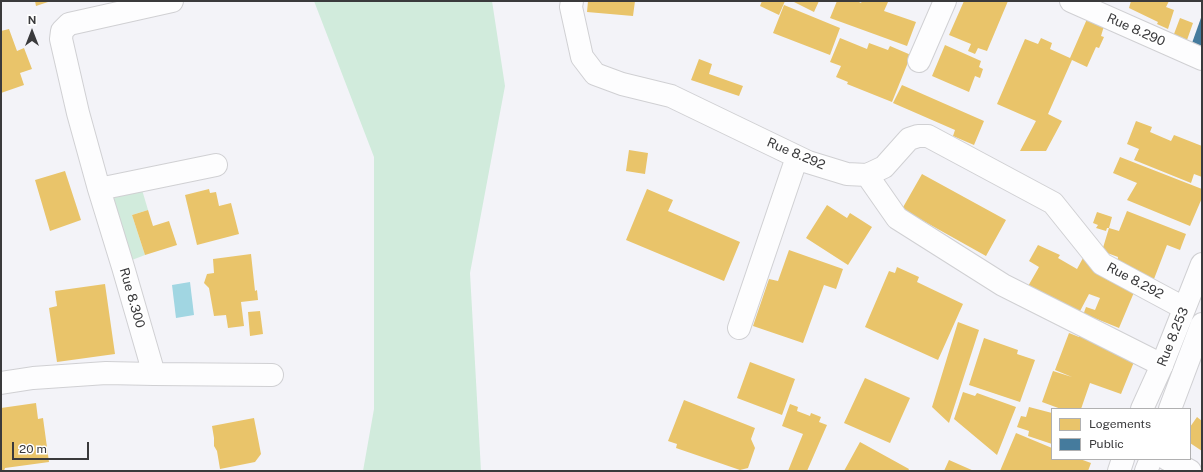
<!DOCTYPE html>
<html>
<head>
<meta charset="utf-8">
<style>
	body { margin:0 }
	#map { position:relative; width:1203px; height:472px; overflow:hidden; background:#f3f3f8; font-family:"Public Sans",sans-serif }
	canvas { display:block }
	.frame { position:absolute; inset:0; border:2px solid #3a3a3c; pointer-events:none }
	.legend { position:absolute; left:1051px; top:408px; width:140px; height:52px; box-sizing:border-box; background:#fff; border:1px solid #b0b0b1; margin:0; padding:5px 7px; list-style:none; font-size:12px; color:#3a3a3c }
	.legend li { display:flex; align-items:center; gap:8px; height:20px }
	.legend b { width:20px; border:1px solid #b0b0b1 }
	.north { position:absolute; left:12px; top:12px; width:40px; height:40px; -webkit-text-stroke:3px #fff; paint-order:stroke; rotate:0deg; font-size:11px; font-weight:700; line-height:16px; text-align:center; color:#3a3a3c }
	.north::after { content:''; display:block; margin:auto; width:14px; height:18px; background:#3a3a3c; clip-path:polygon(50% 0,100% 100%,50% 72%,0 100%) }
	.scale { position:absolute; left:12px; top:442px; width:77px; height:18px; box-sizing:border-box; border:2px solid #3a3a3c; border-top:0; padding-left:5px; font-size:12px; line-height:14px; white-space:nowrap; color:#3a3a3c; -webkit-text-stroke:3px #fff; paint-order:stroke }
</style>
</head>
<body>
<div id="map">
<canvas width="1203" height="472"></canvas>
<div class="frame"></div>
<ul class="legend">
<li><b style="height:11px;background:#e9c46a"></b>Logements</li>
<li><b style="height:11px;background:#457b9d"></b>Public</li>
</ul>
<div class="north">N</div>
<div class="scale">20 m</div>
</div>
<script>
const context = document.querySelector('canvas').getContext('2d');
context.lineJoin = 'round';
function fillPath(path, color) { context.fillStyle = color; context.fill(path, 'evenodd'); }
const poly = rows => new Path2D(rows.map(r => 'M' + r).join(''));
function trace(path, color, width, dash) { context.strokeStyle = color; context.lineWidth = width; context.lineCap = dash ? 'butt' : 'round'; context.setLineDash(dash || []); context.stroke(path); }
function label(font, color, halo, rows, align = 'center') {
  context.font = font + ' "Public Sans",sans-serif'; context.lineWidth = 4; context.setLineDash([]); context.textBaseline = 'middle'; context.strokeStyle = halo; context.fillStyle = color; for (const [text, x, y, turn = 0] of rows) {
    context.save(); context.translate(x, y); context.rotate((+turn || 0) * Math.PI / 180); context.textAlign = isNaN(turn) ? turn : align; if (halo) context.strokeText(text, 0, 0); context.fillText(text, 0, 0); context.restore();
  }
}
const green = poly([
	[314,1,492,1,505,86,470,273,481,471,363,471,374,409,374,157],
	[140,183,148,210,132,215,145,255,132,260,110,192]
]);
const water = poly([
	[190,282,194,315,176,318,172,285]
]);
const homes = poly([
	[35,1,51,1,36,6],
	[588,1,635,1,633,16,587,12],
	[762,1,785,1,779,15,760,6],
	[792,1,819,1,814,12],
	[837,1,857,1,861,3,862,1,884,1,888,2,884,11,916,22,907,46,830,18],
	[964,1,1008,1,987,51,978,48,975,54,968,51,971,44,949,35],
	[1131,1,1169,1,1166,7,1174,10,1168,29,1157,24,1158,22,1129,8],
	[784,5,840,28,830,55,773,33],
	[1180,18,1193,23,1187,40,1174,34],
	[1087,19,1104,26,1101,36,1104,37,1099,48,1096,47,1087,67,1072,60,1048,114,1062,121,1046,151,1020,151,1036,121,997,104,1025,39,1038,44,1041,38,1052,43,1050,49,1070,58],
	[9,29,17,51,24,48,32,69,20,73,24,85,1,93,1,31],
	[840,38,867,49,869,43,888,50,890,46,911,55,892,102,847,84,848,82,836,77,841,66,830,62],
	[945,45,981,61,979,67,983,69,980,78,975,76,969,92,932,76],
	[699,59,712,64,709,74,743,86,739,96,691,80],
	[902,85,984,121,974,145,953,136,955,130,893,103],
	[1136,121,1152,127,1150,132,1171,141,1174,135,1202,146,1202,177,1194,174,1191,183,1134,160,1139,149,1127,144],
	[629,150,648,153,645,174,626,171],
	[1120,157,1202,189,1202,198,1190,226,1127,200,1137,183,1113,173],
	[65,171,81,220,50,231,35,180],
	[922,174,1006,220,986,256,902,209],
	[209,189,210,193,216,192,219,206,231,203,239,234,197,245,185,195],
	[647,189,673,200,668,211,740,242,724,281,626,240],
	[827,205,847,218,850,213,872,227,848,265,806,238],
	[148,210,153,226,169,221,177,245,145,255,132,215],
	[1127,211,1186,234,1180,250,1167,245,1154,279,1117,264,1118,257,1102,251,1109,228,1119,231],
	[1097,212,1112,217,1109,228,1107,228,1106,231,1096,228,1098,225,1093,223],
	[1038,245,1060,255,1058,258,1077,269,1083,258,1102,274,1101,276,1135,290,1119,328,1092,317,1090,321,1082,318,1086,307,1095,310,1100,298,1089,294,1078,315,1027,288,1039,267,1029,261],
	[789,250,843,269,836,289,824,285,803,343,753,326,769,279,778,281],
	[251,254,255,291,257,290,258,300,241,302,244,326,228,328,226,315,214,316,209,288,204,283,207,274,214,273,213,259],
	[897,267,919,277,917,282,963,304,938,360,865,327,889,271,895,273],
	[105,284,115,354,57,362,49,308,57,306,55,291],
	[260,311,263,334,250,336,248,312],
	[958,322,979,330,949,423,932,407],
	[1069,333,1079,337,1080,334,1084,335,1083,338,1136,357,1121,394,1090,383,1081,409,1061,409,1042,402,1053,371,1072,377,1055,370],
	[984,338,1018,350,1017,354,1035,360,1020,402,969,385],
	[750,362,795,379,782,415,737,398],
	[865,378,910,398,890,443,844,423],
	[963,392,975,396,977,393,1016,407,997,455,954,419],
	[684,400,755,428,751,439,755,448,748,468,740,470,676,448,677,444,668,441],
	[36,403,38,419,43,418,49,462,5,468,4,471,1,471,1,408],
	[790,404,798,407,797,411,810,416,811,413,821,417,819,422,827,425,807,471,788,471,803,434,782,426],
	[1029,407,1052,413,1052,444,1028,436,1029,431,1017,427,1021,416,1026,417],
	[1197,417,1202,421,1202,451,1190,443,1190,427],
	[254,418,261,454,255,462,220,469,217,451,214,446,214,438,212,426],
	[1016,433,1052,448,1052,459,1080,459,1091,463,1088,471,1000,471],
	[860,442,909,469,908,471,844,471],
	[949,460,974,471,944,471]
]);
const public = poly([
	[1202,15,1202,46,1192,43]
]);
const minor = poly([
	[572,1,571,7,582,57,595,74,622,84,671,96,808,162,847,174,867,175,884,167,909,139,918,136,928,136,1053,203,1102,264,1184,308],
	[1071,1,1202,59],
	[919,61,945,1],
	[867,175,897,218,1003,285,1162,365],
	[99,189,78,113,61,39,62,31,69,24,172,1],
	[739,328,797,157],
	[154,374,272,375],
	[1,383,33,378,106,373,154,374,123,267,99,189,216,165]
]);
const tertiary = poly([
	[1167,459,1190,471]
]);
const trunk = poly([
	[1142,409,1162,365,1202,264],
	[1170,409,1202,324],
	[1119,471,1123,459],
	[1146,471,1151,459]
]);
const streetNames = [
	["Rue 8.290",1136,30,24],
	["Rue 8.292",796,154,23],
	["Rue 8.292",1135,281,28],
	["Rue 8.300",132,298,74],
	["Rue 8.253",1173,337,-68]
];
fillPath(green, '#d1ebdc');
fillPath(water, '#a1d6e2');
fillPath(homes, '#e9c46a');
fillPath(public, '#457b9d');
trace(minor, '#d0d0d3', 24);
trace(tertiary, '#d0d0d3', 24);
trace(trunk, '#d0d0d3', 24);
trace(minor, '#fdfdfe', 22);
trace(tertiary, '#fdfdfe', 22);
trace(trunk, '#fdfdfe', 22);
label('13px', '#3a3a3c', '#fff', streetNames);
</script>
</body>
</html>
